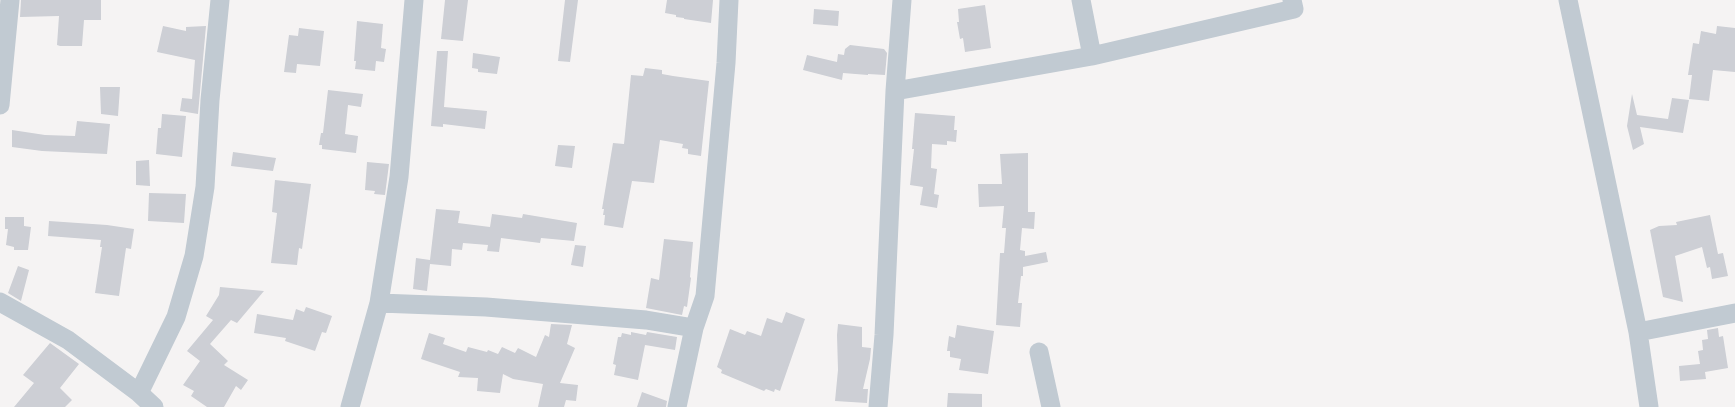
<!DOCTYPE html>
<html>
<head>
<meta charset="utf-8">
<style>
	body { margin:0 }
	canvas { display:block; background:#f5f3f3 }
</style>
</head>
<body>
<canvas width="1735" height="407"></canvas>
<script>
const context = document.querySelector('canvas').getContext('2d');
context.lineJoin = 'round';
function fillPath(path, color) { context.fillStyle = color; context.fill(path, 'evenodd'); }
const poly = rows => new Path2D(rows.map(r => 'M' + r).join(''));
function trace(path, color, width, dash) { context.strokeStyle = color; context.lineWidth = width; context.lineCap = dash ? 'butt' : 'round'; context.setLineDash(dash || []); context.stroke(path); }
const building = poly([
	[21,0,101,0,101,20,84,20,82,46,60,46,57,45,59,16,20,17],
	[445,0,468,0,463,41,441,39],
	[565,0,578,0,570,62,558,61],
	[667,0,713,0,711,23,684,19,684,18,676,17,676,15,665,13],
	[985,5,991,48,965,52,963,38,960,39,957,22,959,22,958,9],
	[814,9,839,11,838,26,813,24],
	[357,21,383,24,381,48,386,49,384,62,376,61,375,71,355,69,356,61,354,61],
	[163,26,186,31,186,27,206,26,198,114,180,111,182,98,192,99,195,60,157,52],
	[1717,26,1735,28,1735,72,1713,70,1709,101,1689,99,1692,75,1688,75,1693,43,1699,44,1701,31,1716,34],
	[299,28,324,31,320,66,297,64,296,73,284,72,289,35,298,36],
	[850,45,884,49,887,53,885,75,868,74,868,75,843,73,842,80,803,70,807,55,837,62,838,54,844,55,845,49],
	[437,51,448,51,444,107,487,111,485,129,443,124,443,127,431,126],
	[473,53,500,57,497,74,478,72,478,69,472,68],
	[645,68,662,70,662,74,673,76,709,81,701,156,688,154,688,149,682,148,683,144,660,140,654,183,632,181,623,228,604,225,605,215,603,215,604,209,602,209,613,143,624,144,631,75,643,76],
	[100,87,120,87,118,116,101,114],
	[328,90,363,94,361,107,348,105,345,134,358,136,356,153,322,149,322,145,319,145,321,133,323,133],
	[1632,94,1637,115,1668,119,1672,98,1689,100,1683,133,1640,127,1644,144,1633,150,1627,126],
	[915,113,955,116,954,130,957,130,956,142,947,141,947,145,932,144,931,168,937,169,934,194,939,195,937,208,920,205,923,187,910,185,914,149,912,149],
	[162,114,186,116,182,157,156,154,158,128,161,128],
	[77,121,110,124,107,154,42,151,12,147,12,130,45,135,75,136],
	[558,145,575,146,572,168,555,166],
	[233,152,276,158,273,171,231,166],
	[1028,153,1028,212,1035,212,1034,229,1022,228,1020,250,1025,251,1025,256,1046,252,1048,262,1023,267,1023,276,1021,276,1018,303,1022,303,1020,327,996,325,1000,253,1004,253,1006,228,1002,228,1004,206,979,207,978,184,1002,184,1000,154],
	[149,160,150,186,136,185,136,161],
	[367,162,389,164,385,195,374,194,375,191,365,190],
	[275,180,311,184,302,249,299,248,297,265,271,263,277,213,272,212],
	[149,193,186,194,184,223,148,221],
	[436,209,460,211,458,223,490,227,492,214,522,218,523,214,577,223,574,241,541,238,540,243,501,238,499,252,487,251,488,245,463,243,462,250,452,249,451,266,430,264,427,291,413,289,416,258,430,260],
	[1710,215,1718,254,1723,253,1728,276,1712,279,1710,267,1707,268,1702,247,1675,256,1683,302,1663,297,1650,230,1659,226,1677,225,1676,222],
	[5,217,24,217,24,226,31,227,28,250,14,250,14,247,6,245,8,229,5,229],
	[49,221,107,225,134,229,131,249,126,248,119,296,95,293,102,247,100,247,101,240,48,236],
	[664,239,693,242,690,277,691,278,687,307,684,306,682,315,646,308,651,278,659,280],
	[575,245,586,246,583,267,571,265],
	[18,266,29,270,21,301,8,293],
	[220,287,264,291,237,323,231,320,210,344,228,361,224,365,248,380,241,390,236,386,224,407,207,407,191,396,194,391,183,385,200,361,187,351,213,320,206,316,219,295],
	[306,307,332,316,326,333,322,332,315,351,285,341,286,338,254,333,257,314,293,320,296,309,304,312],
	[786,312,805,319,780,391,775,389,774,392,766,389,764,391,721,373,722,370,717,367,730,329,745,335,747,331,761,336,767,318,782,323],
	[551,324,572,325,567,344,575,348,560,383,578,385,576,401,566,400,564,407,538,407,543,384,513,379,503,374,500,393,477,391,478,378,458,377,460,372,421,359,429,333,445,338,443,344,466,352,468,347,487,352,488,350,498,354,502,347,515,353,518,348,536,357,545,335,549,337],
	[838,324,862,327,862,347,871,348,870,359,863,389,868,389,867,403,835,401,838,370,837,335],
	[957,325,994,331,988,374,959,370,961,359,950,357,950,351,947,351,949,336,955,338],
	[1718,328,1719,337,1723,336,1728,368,1705,372,1706,379,1680,381,1679,366,1700,364,1698,351,1703,350,1702,340,1708,339,1707,330],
	[631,332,646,335,647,332,677,337,675,350,645,345,638,380,614,375,616,365,613,364,618,337,621,337,622,333,631,335],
	[50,343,79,364,60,388,72,400,65,407,14,407,34,383,23,375],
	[642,392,667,401,666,407,637,407],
	[948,393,982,394,982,407,947,407]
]);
const minor = poly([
	[1081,0,1092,56],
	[1568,0,1638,332,1649,407],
	[895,91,1092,56,1294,9,1292,0],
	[0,105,10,0],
	[0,302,68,340,139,393,154,407],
	[379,303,486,307,646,320,694,328],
	[1638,332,1735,313],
	[1039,352,1051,407],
	[139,393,176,317,194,256,205,187,210,100,220,0],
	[350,407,379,303,399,177,414,0],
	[677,407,694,328,705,296,726,63,729,0],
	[878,407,884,335,895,91,902,0]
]);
fillPath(building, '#cdcfd5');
trace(minor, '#c1cad2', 19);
</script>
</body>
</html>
